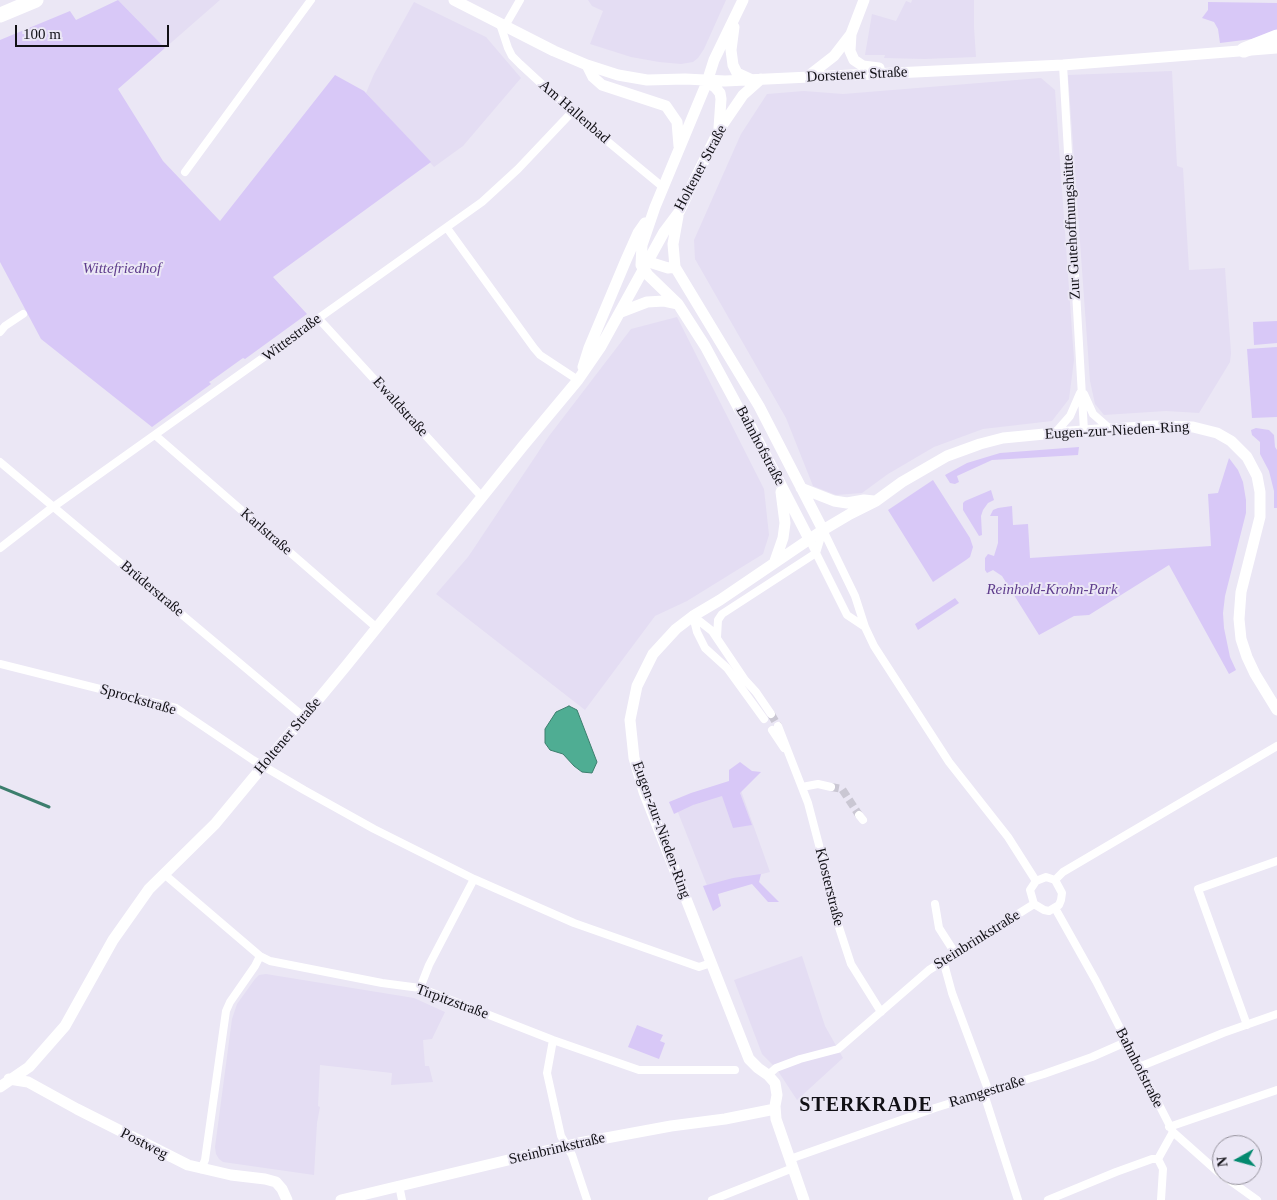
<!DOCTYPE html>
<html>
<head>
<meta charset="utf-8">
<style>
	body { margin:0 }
	#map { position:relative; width:1277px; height:1200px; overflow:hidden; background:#ebe7f5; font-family:Georgia,serif }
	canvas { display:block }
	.north { position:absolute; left:1212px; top:1135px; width:50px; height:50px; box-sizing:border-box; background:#ebe7f5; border:1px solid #94919b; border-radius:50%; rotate:263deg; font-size:14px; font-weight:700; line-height:20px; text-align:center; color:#111015 }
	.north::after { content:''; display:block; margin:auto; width:18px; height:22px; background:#03896f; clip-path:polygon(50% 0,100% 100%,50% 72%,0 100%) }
	.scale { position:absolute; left:15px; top:25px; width:154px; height:22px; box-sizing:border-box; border:2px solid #111015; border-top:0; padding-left:6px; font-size:15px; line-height:18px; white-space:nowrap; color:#111015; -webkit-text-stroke:4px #ebe7f5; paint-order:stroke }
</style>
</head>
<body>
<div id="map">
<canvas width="1277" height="1200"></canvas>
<div class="north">N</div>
<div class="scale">100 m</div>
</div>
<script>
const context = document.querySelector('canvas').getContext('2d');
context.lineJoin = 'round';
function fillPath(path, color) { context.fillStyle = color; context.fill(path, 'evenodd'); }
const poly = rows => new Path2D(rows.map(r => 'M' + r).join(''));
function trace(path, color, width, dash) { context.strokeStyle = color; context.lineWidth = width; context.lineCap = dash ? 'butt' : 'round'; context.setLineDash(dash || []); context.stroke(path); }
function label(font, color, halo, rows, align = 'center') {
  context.font = font + ' Georgia,serif'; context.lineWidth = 4; context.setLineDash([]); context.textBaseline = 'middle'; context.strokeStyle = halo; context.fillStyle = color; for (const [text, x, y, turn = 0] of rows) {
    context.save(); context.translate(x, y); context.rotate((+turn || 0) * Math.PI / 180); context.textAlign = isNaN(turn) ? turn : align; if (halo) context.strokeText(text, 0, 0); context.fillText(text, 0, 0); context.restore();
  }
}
const built = poly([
	[118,0,220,0,165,48],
	[588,0,726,0,704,49,698,58,693,62,681,64,659,62,631,57,590,44,603,11,592,6],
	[912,0,974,0,974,27,976,57,924,59,884,58,885,55,865,55,872,14,896,21,906,1,911,3],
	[414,2,486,37,521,78,463,146,434,167,366,93,374,74],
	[1172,71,1177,166,1183,168,1189,270,1225,268,1231,353,1230,362,1199,413,1166,411,1104,415,1095,404,1090,381,1068,75],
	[1041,78,1055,90,1074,360,1069,399,1052,421,983,429,934,447,888,474,862,493,836,495,813,486,786,418,695,259,694,240,741,134,767,94,804,91,843,94],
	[677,317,764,489,769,535,763,554,687,601,655,616,585,710,436,594,468,557,549,436,631,329],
	[740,788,770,872,708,888,677,810],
	[802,956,825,1026,843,1058,797,1100,776,1068,762,1054,734,980],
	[266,974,414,998,445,1012,432,1039,423,1040,425,1066,429,1066,433,1082,391,1085,392,1073,320,1065,318,1106,320,1107,317,1123,314,1175,223,1162,219,1159,216,1154,215,1147,232,1019,237,1004,255,979,259,975]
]);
const green = poly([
	[118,0,165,48,118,89,163,161,220,221,335,75,364,91,431,162,273,277,307,314,245,359,243,358,211,381,209,382,211,384,152,427,41,339,0,262,0,40,70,11,76,20],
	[1208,2,1277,3,1277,31,1252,39,1220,43,1218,29,1214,22,1202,18,1208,10],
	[1277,321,1277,343,1254,345,1253,322],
	[1277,347,1277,417,1252,418,1247,349],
	[1256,428,1269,430,1274,435,1275,447,1277,450,1277,508,1274,508,1274,491,1269,471,1260,454,1260,442,1252,435,1251,430],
	[1079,447,1078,455,992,460,957,476,959,482,955,484,950,483,945,475,967,463,1000,453],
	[1229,458,1238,470,1243,482,1246,500,1246,513,1225,596,1223,613,1224,628,1230,657,1236,670,1229,674,1169,565,1089,615,1074,616,1039,635,1002,576,993,570,987,573,985,570,985,558,988,554,994,556,998,543,998,516,990,516,993,510,998,508,1012,506,1013,525,1028,524,1030,558,1211,546,1208,494,1218,493],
	[933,480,970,538,973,547,970,557,966,560,933,582,888,510],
	[991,490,994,500,988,503,983,510,981,516,982,535,979,536,963,510,963,503,965,501],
	[955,598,959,603,918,630,915,624],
	[740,762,752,771,761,772,740,793,752,825,733,828,722,796,693,805,674,814,669,802,691,793,729,781,729,770],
	[761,874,759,882,779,902,768,902,752,884,718,894,721,906,713,911,703,886,733,878],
	[637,1025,663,1035,660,1041,665,1043,659,1059,628,1047]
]);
const water = poly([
	[569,706,577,710,597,762,592,773,582,772,574,766,563,754,550,750,545,743,545,729,556,712,569,706]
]);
const stream = poly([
	[0,787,49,807]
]);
const streetTunnel = poly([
	[771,714,778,726],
	[831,787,842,789,859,815]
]);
const street = poly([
	[500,24,508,48,512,56,520,64,572,112,664,188],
	[505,26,520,0],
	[1063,65,1084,431],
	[185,172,311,0],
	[447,228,534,348,540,355,578,380],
	[318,318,482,497],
	[0,332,5,326,23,314],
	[1084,394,1093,414,1110,429],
	[1055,433,1070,416,1080,393],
	[155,435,377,628],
	[0,462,304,717],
	[823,530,855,596,865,627,874,646,949,762,1008,837,1036,881],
	[809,539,847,615,865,627],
	[0,548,49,510,482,202,518,169,572,112],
	[693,616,697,632,705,648,727,668,764,719],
	[693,616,712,631,745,680,756,692,771,714],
	[717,637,718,620,722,614,816,553,823,530],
	[0,664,176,708,253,760,304,790,374,829,474,879,574,923,699,967,711,963],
	[778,726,808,803,835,906,833,909,851,964,881,1012],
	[772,730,784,748],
	[802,787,818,784,831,787],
	[859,815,863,820],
	[164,874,260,956,270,961,382,983,420,988,553,1040,639,1070,735,1070],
	[935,904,939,928,955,953],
	[1034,904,1044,910,1049,911,1059,905,1061,900,1062,893,1055,880],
	[1055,908,1096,981,1173,1132,1218,1172,1257,1200],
	[943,960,952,993,989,1092],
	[420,988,429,965,474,879],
	[1247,1025,1198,889,1277,861],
	[553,1040,547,1073,561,1136,572,1155,587,1200],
	[1139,1067,1223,1033,1277,1014],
	[768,1075,776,1068,800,1059,838,1049,929,970,1034,904,1030,890,1036,881,1046,877,1055,880,1063,872,1277,746],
	[984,1094,1018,1200],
	[1169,1127,1277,1090],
	[790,1159,935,1108,1044,1074,1092,1057,1126,1042],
	[1158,1159,1163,1169,1161,1200],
	[1158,1159,1173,1132],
	[201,1169,205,1160,226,1011,230,1002,255,966,260,956],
	[399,1185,402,1200],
	[712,1200,793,1168],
	[1048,1200,1116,1172,1152,1159,1158,1159]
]);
const secondary = poly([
	[454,0,554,51,587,65,618,75,647,80,685,79,725,81,1063,65,1277,48],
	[743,0,714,60,707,82,655,207,642,245,641,265,648,275,678,304,705,346,739,409,748,421,809,539],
	[734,27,731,50,733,65,737,73,750,79],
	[851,34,850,51,854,60,863,66,879,68],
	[587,65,593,77,602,85,666,106,677,122,679,146],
	[807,77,834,56,851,34,864,0],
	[707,82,715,87,720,93,721,99,719,128],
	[678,216,673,244,675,267,759,406,823,530],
	[649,262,668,268,675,267],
	[621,312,647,302,664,301,678,304],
	[583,367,589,348,626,260,638,233,645,223],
	[801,488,834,501,847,503,864,500,874,501],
	[775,561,783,538,785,523,781,492],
	[9,1079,28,1082,77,1109,188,1165,231,1175,265,1179,276,1182,282,1189,287,1200],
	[0,1087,29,1067,65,1026,113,940,149,889,215,824,346,666,523,446,578,380,600,348,664,232,679,212,719,130,743,95,761,79],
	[341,1200,579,1143,671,1126,725,1119,775,1109],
	[804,1200,776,1119,775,1106,777,1095,775,1083,768,1075,758,1068,749,1059,644,792,634,758,630,720,637,686,653,654,676,629,693,616,720,600,823,530,850,514,876,501,902,482,947,456,980,444,1003,438,1055,433,1155,426,1193,427,1217,433,1231,441,1247,457,1257,476,1260,492,1260,517,1241,592,1239,619,1241,639,1247,657,1255,674,1277,710]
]);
const highway = poly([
	[0,15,36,0],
	[1244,50,1277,37]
]);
const streetNames = [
	["Dorstener Straße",857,75,-3],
	["Am Hallenbad",574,112,41],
	["Holtener Straße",701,168,-62],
	["Zur Gutehoffnungshütte",1072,227,-93],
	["Wittestraße",292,338,-37],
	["Ewaldstraße",400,407,48],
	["Eugen-zur-Nieden-Ring",1117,431,-3],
	["Bahnhofstraße",760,446,62],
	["Karlstraße",266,532,41],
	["Brüderstraße",152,589,40],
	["Sprockstraße",138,700,16],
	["Holtener Straße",288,736,-50],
	["Eugen-zur-Nieden-Ring",661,830,70],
	["Klosterstraße",829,887,76],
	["Steinbrinkstraße",977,940,-32],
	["Tirpitzstraße",452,1002,20],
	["Bahnhofstraße",1139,1068,63],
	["Ramgestraße",987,1092,-17],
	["Postweg",144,1144,27],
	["Steinbrinkstraße",557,1149,-13]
];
const parkNames = [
	["Wittefriedhof",122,269],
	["Reinhold-Krohn-Park",1052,590]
];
const districtNames = [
	["STERKRADE",866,1106]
];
fillPath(built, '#e4ddf3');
fillPath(green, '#d8c8f7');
fillPath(water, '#4fad93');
trace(water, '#3c7e6d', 1);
trace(stream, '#3c7e6d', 3);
trace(streetTunnel, '#cac7d3', 8, [8, 4]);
trace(street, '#fff', 8);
trace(secondary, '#fff', 11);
trace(highway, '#fff', 15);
label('15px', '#111015', '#ebe7f5', streetNames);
label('italic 15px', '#5e3c8c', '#ebe7f5', parkNames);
context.letterSpacing = '1px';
label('bold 20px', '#111015', '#ebe7f5', districtNames);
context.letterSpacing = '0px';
</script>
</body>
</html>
